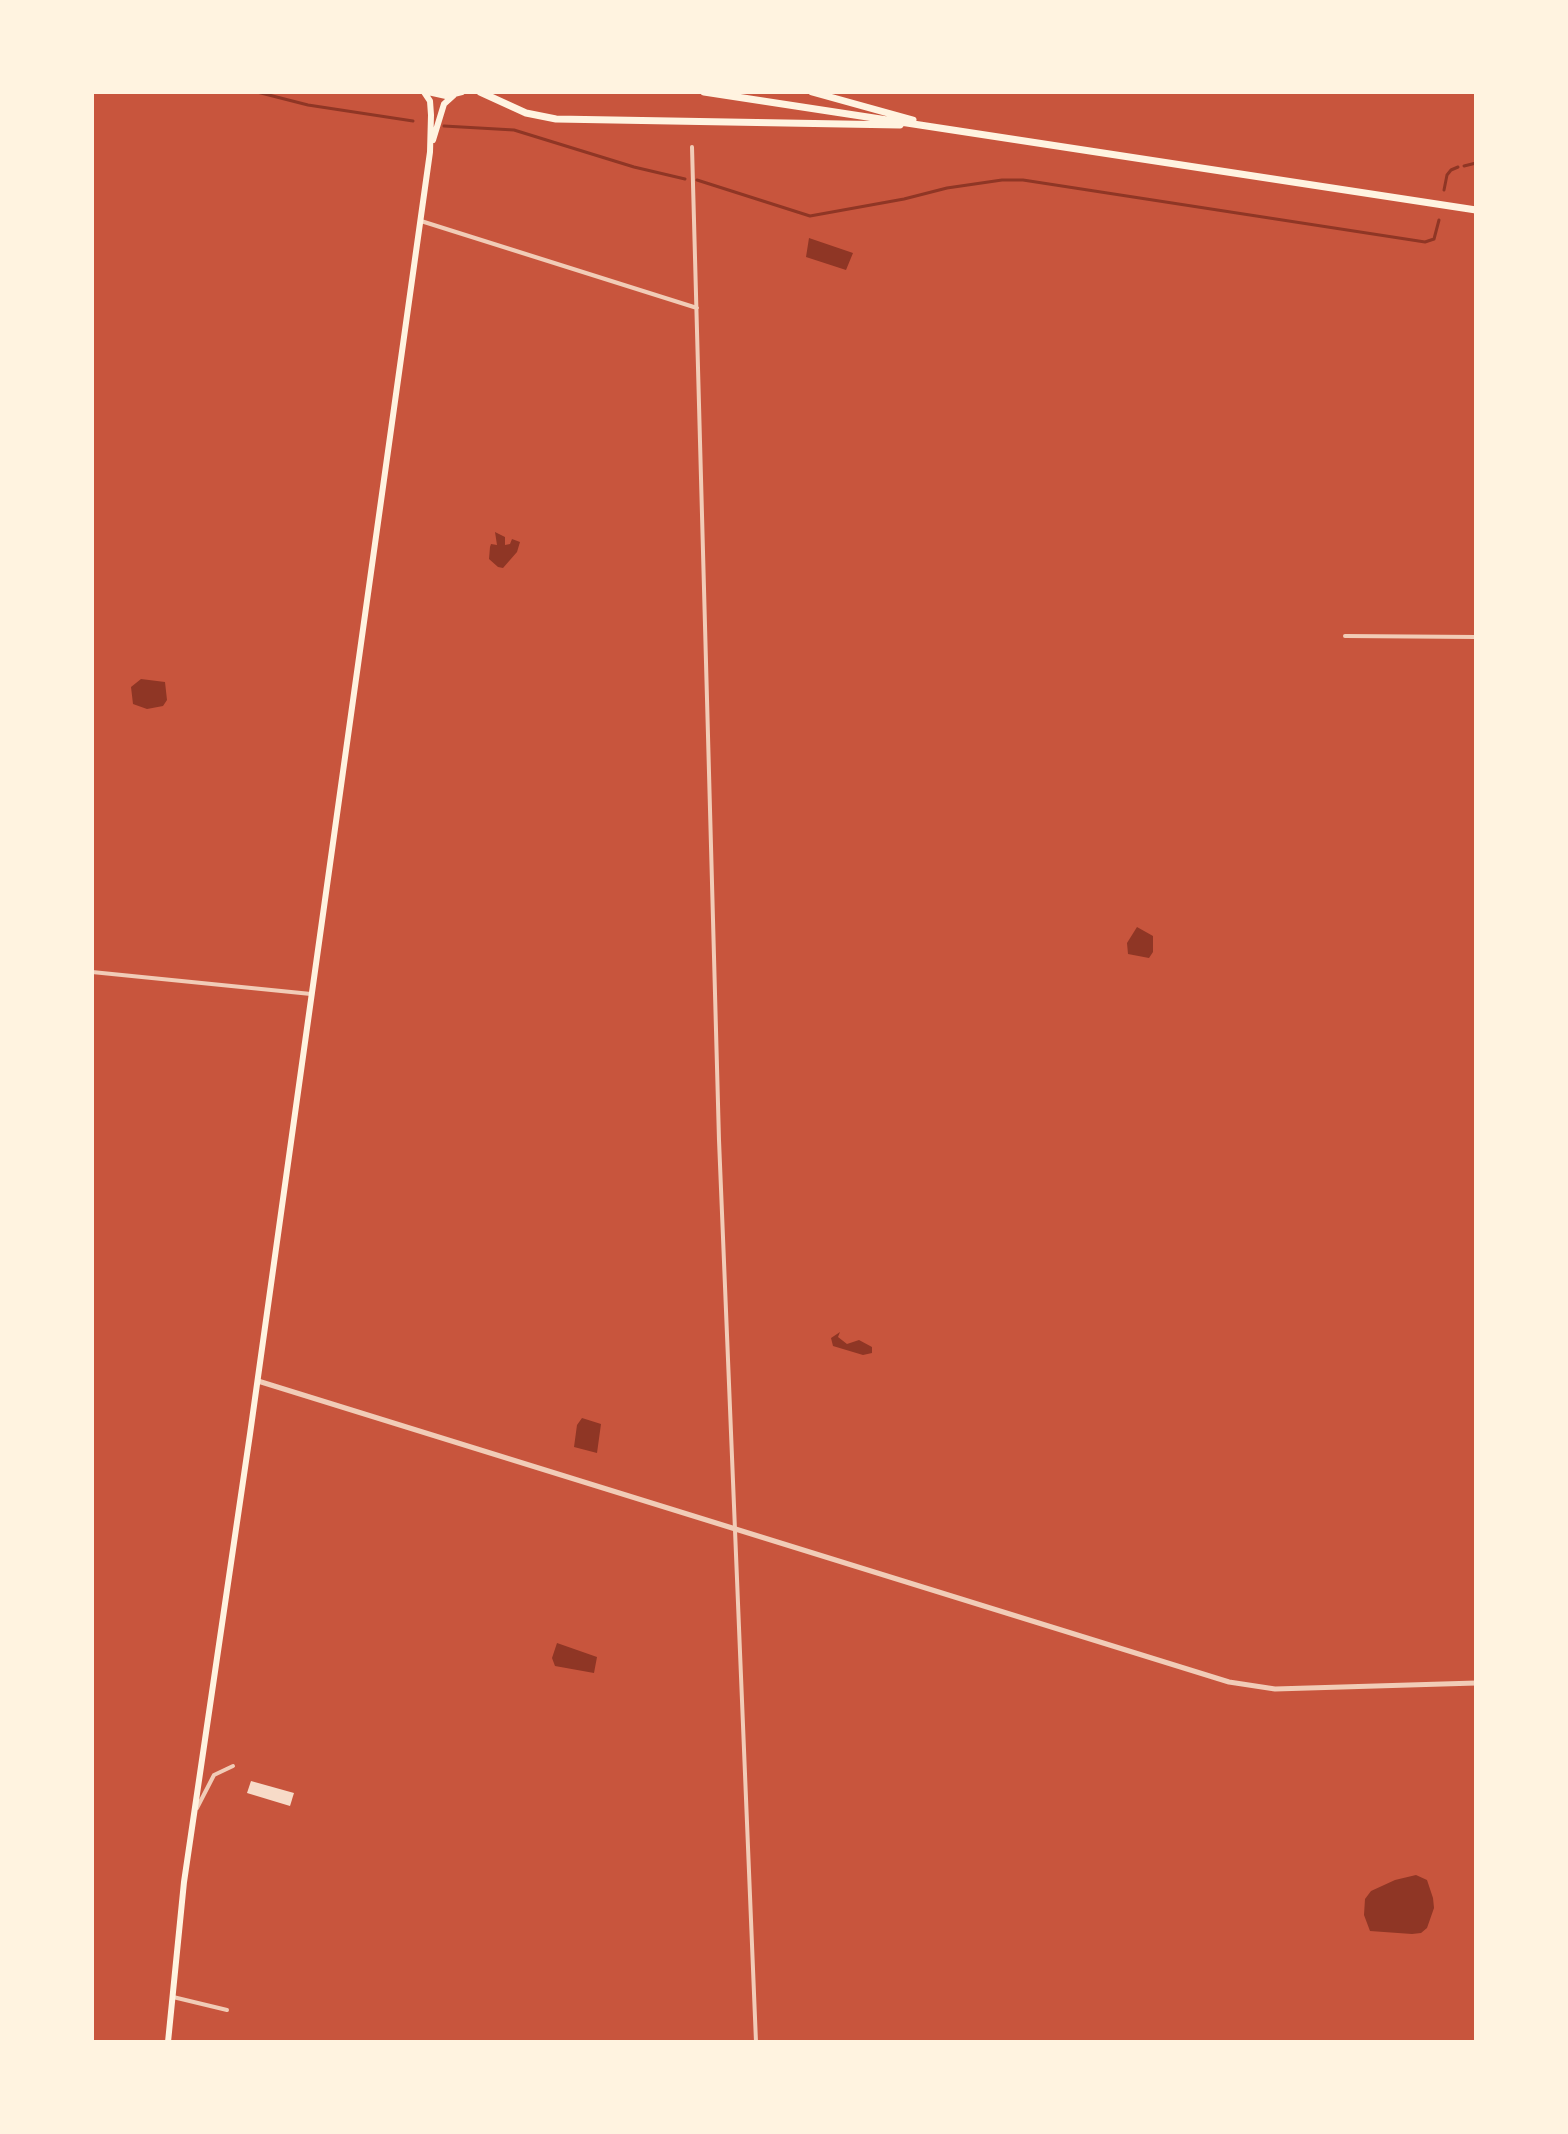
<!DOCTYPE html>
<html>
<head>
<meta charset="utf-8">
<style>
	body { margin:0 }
	#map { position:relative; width:1568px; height:2134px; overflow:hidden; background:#c8553d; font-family:"Space Grotesk",sans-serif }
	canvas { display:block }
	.frame { position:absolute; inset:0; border:94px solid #fff3e0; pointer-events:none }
</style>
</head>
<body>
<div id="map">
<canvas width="1568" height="2134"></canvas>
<div class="frame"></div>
</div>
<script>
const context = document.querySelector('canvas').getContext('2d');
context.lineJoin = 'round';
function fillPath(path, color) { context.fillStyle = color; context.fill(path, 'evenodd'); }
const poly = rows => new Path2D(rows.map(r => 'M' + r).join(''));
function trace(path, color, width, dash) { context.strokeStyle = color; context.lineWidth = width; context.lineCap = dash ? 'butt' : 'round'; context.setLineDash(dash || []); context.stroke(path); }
const water = poly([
	[809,238,853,253,846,270,806,257],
	[495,532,505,537,505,545,510,544,512,539,520,542,517,552,503,568,498,567,489,559,490,547,491,544,497,545],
	[141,679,165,682,167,700,163,706,147,709,133,704,131,687],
	[1137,927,1153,936,1153,952,1149,958,1128,954,1127,943],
	[840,1332,838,1337,847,1344,859,1340,872,1347,872,1353,863,1355,833,1346,831,1338],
	[582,1418,601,1424,597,1453,574,1447,577,1425],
	[557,1643,597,1657,594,1673,555,1666,552,1658],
	[1416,1875,1427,1880,1433,1898,1434,1908,1427,1928,1421,1933,1412,1934,1370,1931,1364,1915,1365,1899,1371,1891,1395,1880]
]);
const stream = poly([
	[257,92,308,105,413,121],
	[444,126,514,130,634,167,685,179],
	[1464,166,1476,163],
	[697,180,810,216,904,199,947,188,1002,180,1023,180,1425,242,1434,239,1439,220],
	[1444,190,1447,175,1451,170,1458,167]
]);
const building = poly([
	[251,1781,294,1793,290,1806,247,1793]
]);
const minor = poly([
	[692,147,719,1140,756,2042],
	[421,221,697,308],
	[1345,636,1476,637],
	[92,972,311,994],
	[197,1808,214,1775,233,1766],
	[173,1997,227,2010]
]);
const tertiary = poly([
	[258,1381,1229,1682,1275,1689,1476,1683]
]);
const secondary = poly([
	[428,92,446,96,462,92],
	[433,140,444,104,454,95],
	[168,2042,184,1882,250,1434,430,152,431,115,430,101,424,92]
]);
const primary = poly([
	[480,92,526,113,556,119,900,125],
	[704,92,1476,210],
	[812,92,913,120]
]);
fillPath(water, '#8f3625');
trace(stream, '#8f3625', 3);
fillPath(building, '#f7dbc8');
trace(minor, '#f1ccb7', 4);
trace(tertiary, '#f1ccb7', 5);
trace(secondary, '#fff3e0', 6);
trace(primary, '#fff3e0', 7);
</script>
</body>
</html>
